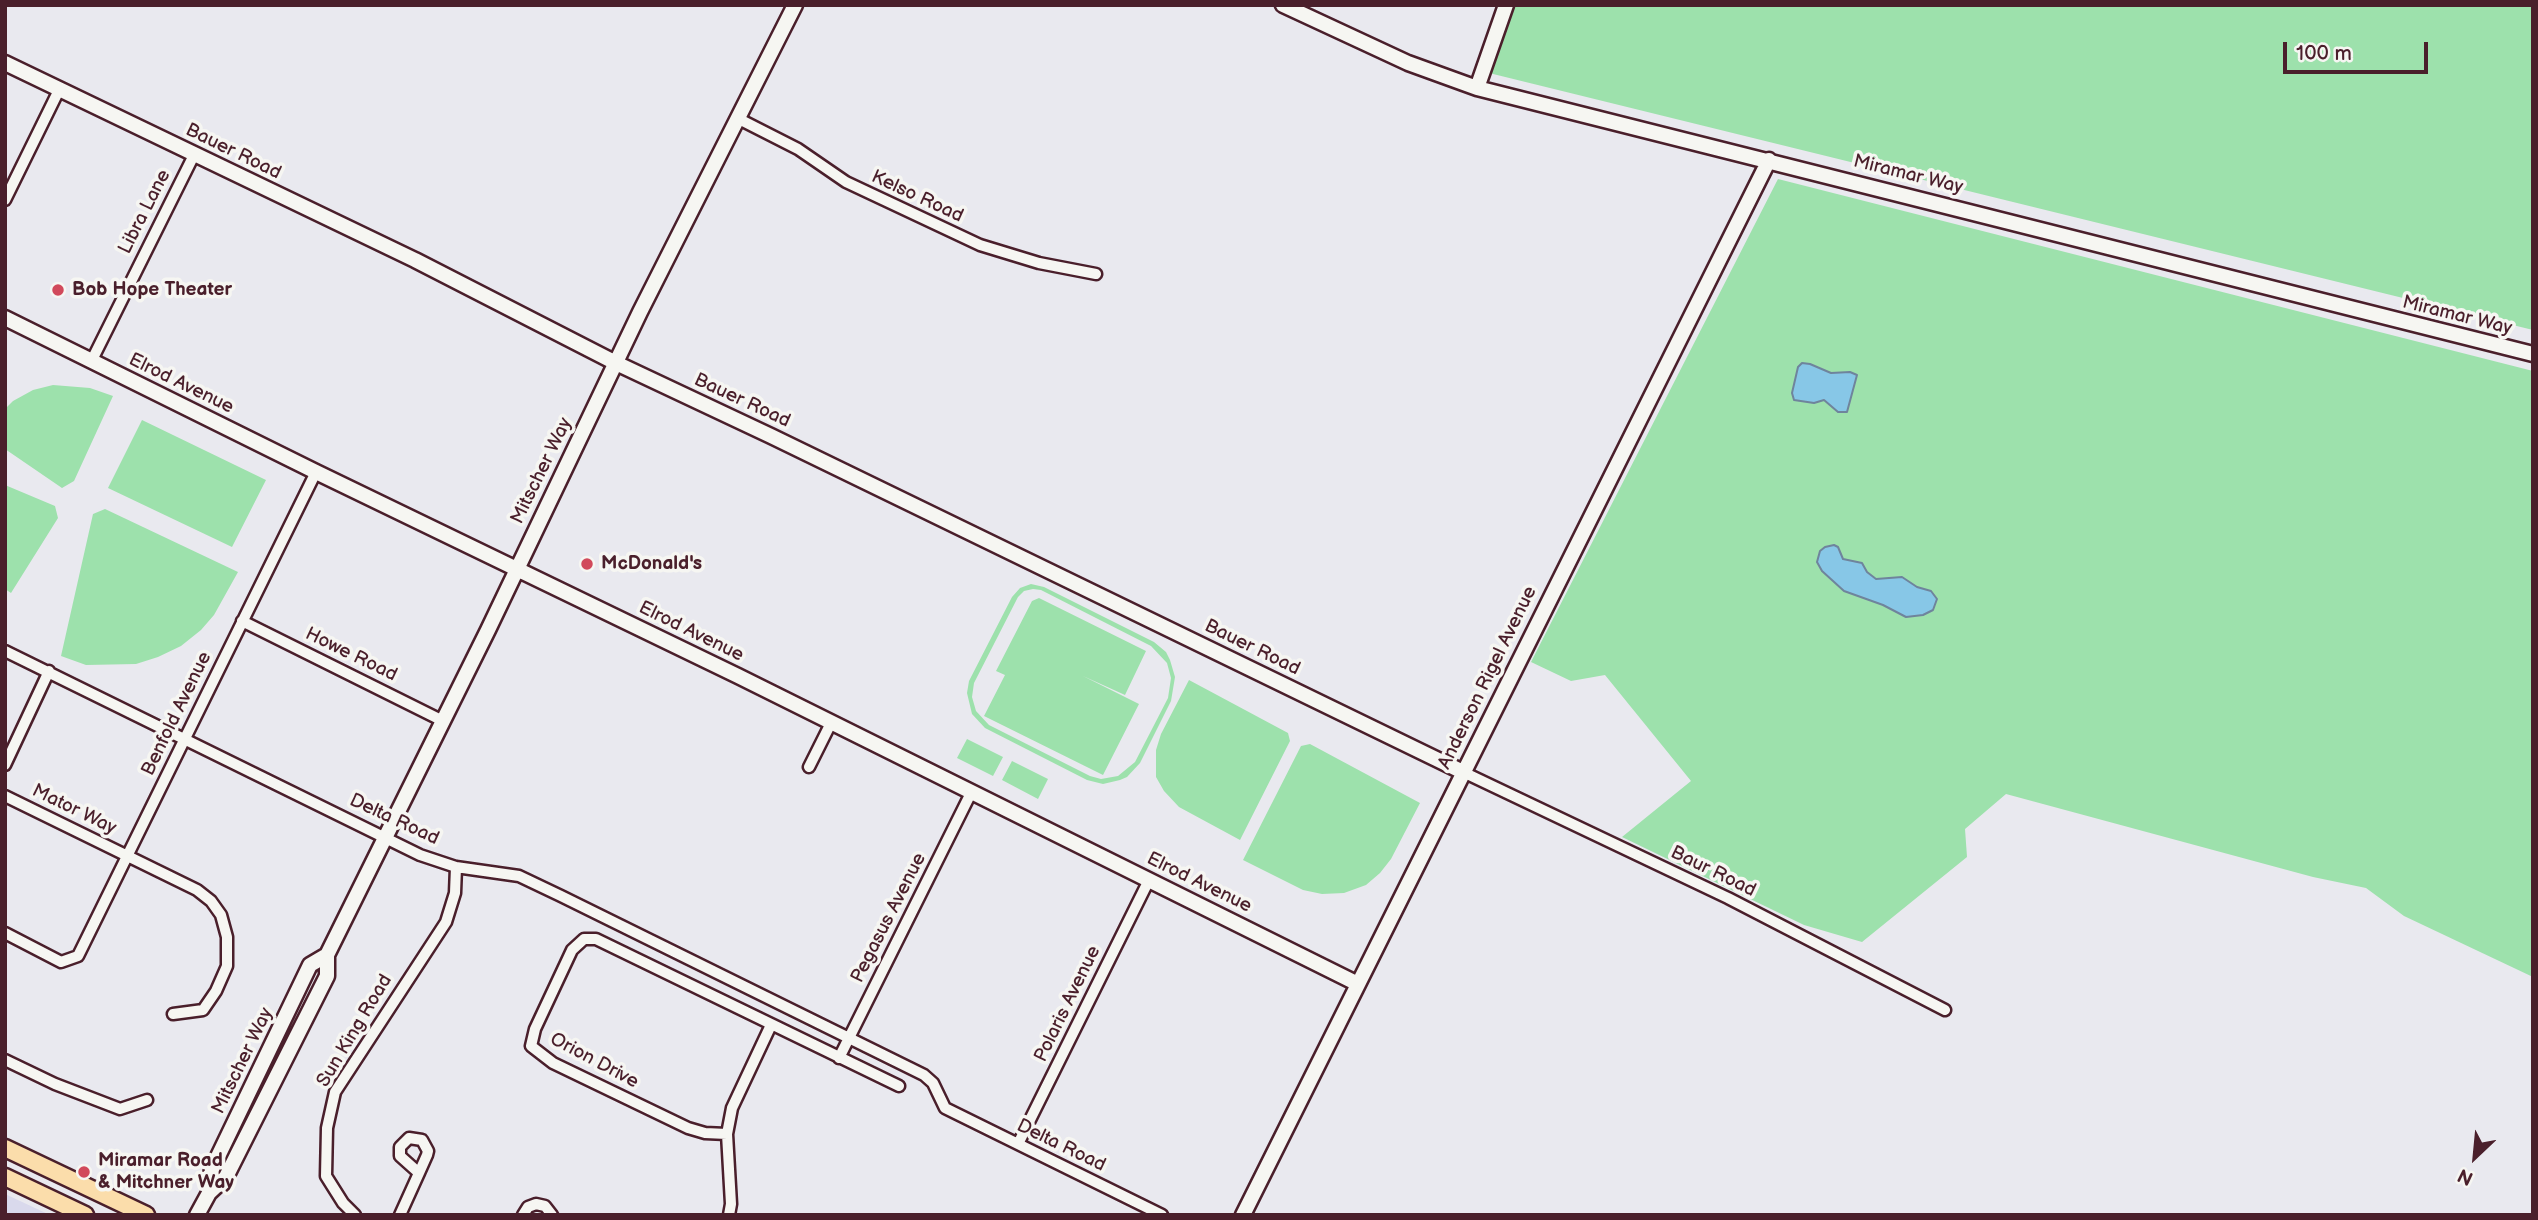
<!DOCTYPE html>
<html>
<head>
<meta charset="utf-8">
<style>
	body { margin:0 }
	#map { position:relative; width:2538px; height:1220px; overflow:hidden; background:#e9e9ef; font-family:"Balsamiq Sans",sans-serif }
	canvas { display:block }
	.frame { position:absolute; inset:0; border:7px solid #4a1f2b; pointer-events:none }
	.north { position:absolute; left:2440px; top:1122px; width:70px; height:70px; -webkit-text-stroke:5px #f6f6f2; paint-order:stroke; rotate:206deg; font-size:19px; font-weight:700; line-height:28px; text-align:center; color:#4a1f2b }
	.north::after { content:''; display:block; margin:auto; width:24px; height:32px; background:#4a1f2b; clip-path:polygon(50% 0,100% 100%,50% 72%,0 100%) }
	.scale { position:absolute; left:2283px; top:42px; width:145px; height:32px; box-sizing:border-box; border:4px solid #4a1f2b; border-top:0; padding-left:9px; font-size:21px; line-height:24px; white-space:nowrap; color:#4a1f2b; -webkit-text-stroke:5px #f6f6f2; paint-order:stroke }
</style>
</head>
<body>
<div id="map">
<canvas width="2538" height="1220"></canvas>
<div class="frame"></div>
<div class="north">N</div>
<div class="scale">100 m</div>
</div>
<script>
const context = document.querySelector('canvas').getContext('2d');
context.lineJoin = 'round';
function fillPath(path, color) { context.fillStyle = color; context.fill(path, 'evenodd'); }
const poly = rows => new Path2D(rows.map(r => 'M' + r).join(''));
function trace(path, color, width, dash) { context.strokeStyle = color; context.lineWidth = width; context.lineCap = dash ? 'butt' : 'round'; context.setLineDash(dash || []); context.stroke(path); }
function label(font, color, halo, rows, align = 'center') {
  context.font = font + ' "Balsamiq Sans",sans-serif'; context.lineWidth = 7; context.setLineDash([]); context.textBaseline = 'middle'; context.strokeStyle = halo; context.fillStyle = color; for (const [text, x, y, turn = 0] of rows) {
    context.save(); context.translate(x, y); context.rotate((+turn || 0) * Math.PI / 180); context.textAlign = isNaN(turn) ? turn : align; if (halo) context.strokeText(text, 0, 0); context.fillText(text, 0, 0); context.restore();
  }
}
const built = poly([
	[5,1194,50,1215,5,1215]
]);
const green = poly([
	[1514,5,2533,5,2533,330,1489,73],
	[1778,179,2533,371,2533,977,2404,916,2366,888,2313,877,2006,794,1965,829,1967,857,1862,942,1804,925,1622,837,1691,781,1605,675,1571,681,1531,662],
	[53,385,90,388,113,396,74,481,62,488,5,449,5,409,13,401,33,390],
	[142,420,266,480,232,547,108,488],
	[5,485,55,506,58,518,11,593,5,589],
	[105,509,238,572,214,615,201,630,181,646,158,657,136,664,86,665,61,656,93,514],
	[1031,584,1044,587,1154,642,1166,652,1170,660,1175,677,1171,701,1140,763,1127,777,1120,780,1103,784,1087,780,985,728,972,714,967,693,969,681,1012,597,1020,588],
	[1033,589,1041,590,1151,646,1167,663,1171,678,1168,698,1135,762,1118,776,1101,779,1090,776,989,725,976,711,972,697,974,683,1018,597,1024,591],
	[1039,598,1146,651,1125,695,1083,676,1139,704,1103,775,984,716,1005,675,996,671,1032,601],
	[1189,680,1288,733,1290,741,1240,840,1179,807,1164,791,1156,777,1156,750,1161,734],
	[967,739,1003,757,993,776,957,758],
	[1310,744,1420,803,1391,859,1380,873,1366,885,1344,893,1322,894,1303,890,1243,860,1301,746],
	[1012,761,1048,779,1038,799,1002,780]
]);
const water = poly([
	[1802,363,1810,364,1831,373,1850,372,1857,375,1847,412,1838,412,1824,400,1814,403,1794,400,1792,393,1798,367,1802,363],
	[1834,545,1838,547,1843,559,1862,563,1867,572,1876,579,1902,577,1917,587,1931,591,1937,599,1933,610,1923,615,1906,617,1883,605,1844,591,1822,571,1817,562,1820,551,1825,547,1834,545]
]);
const street = poly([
	[737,118,798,149,846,182,980,245,1039,263,1096,274],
	[5,200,59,90],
	[91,362,194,155],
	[242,621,443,721],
	[5,651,420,855,456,867,519,876,561,896,924,1075,933,1083,945,1108,1162,1215],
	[5,765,49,671],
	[809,767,831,723],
	[1463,772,1728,898,1945,1010],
	[5,796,197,890,211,901,221,915,227,937,227,966,216,991,203,1010,173,1014],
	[5,933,61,962,78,956,316,472],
	[839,1058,971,793],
	[5,1060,55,1084,120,1109,147,1100],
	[727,1134,705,1133,688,1128,553,1063,531,1046,535,1029,572,950,584,939,596,939,899,1086],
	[1018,1144,1149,880],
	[355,1215,343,1203,326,1176,327,1128,335,1092,446,922,455,893,456,867],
	[400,1215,419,1173,427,1155,428,1151,422,1140,409,1138,400,1147,400,1156,419,1173],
	[523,1215,528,1207,536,1204,545,1206,552,1215],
	[729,1215,731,1204,727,1134,732,1108,771,1025]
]);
const secondary = poly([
	[1283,5,1408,63,1477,88,2533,354],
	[5,63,415,260,616,363,771,436,1463,772],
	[1477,88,1506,5],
	[5,318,316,472,738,676,1358,984],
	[209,1193,212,1169,310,965,327,955],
	[197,1215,209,1193,226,1177,327,976,327,955,488,630,640,312,795,5],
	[1243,1215,1769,160]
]);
const primary = poly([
	[5,1148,146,1215],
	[5,1177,85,1215]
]);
const markers = [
	[58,290,7,"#d1495b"],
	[587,564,7,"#d1495b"],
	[84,1172,7,"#d1495b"]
];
const streetNames = [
	["Bauer Road",233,152,26],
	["Miramar Way",1908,175,14],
	["Kelso Road",917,197,25],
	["Libra Lane",145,212,-63],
	["Miramar Way",2457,316,14],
	["Elrod Avenue",181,384,26],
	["Bauer Road",742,401,25],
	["Mitscher Way",542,471,-64],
	["Elrod Avenue",691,632,26],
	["Bauer Road",1252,648,26],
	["Howe Road",351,655,26],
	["Anderson Rigel Avenue",1488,678,-64],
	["Benfold Avenue",177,714,-64],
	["Mator Way",74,810,26],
	["Delta Road",394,820,25],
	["Baur Road",1713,872,26],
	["Elrod Avenue",1199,883,26],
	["Pegasus Avenue",889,918,-63],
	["Polaris Avenue",1068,1004,-64],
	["Sun King Road",355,1031,-59],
	["Mitscher Way",243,1061,-64],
	["Orion Drive",594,1061,28],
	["Delta Road",1061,1146,26]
];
const poiNames = [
	["Bob Hope Theater",72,290],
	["McDonald's",601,564],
	["Miramar Road",98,1161],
	["& Mitchner Way",98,1183]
];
fillPath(built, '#d9d9ec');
fillPath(green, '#9de1ac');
fillPath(water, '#87c7e7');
trace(water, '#6f849c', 2);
trace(street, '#4a1f2b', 15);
trace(secondary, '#4a1f2b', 19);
trace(primary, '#4a1f2b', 21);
trace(street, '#f6f6f2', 10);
trace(secondary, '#f6f6f2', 14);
trace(primary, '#fbddab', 16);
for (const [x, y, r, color] of markers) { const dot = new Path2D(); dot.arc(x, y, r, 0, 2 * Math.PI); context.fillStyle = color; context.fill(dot); trace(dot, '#f6f6f2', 2.5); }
label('19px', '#4a1f2b', '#f6f6f2', streetNames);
label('bold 19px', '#4a1f2b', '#f6f6f2', poiNames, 'left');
</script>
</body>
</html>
